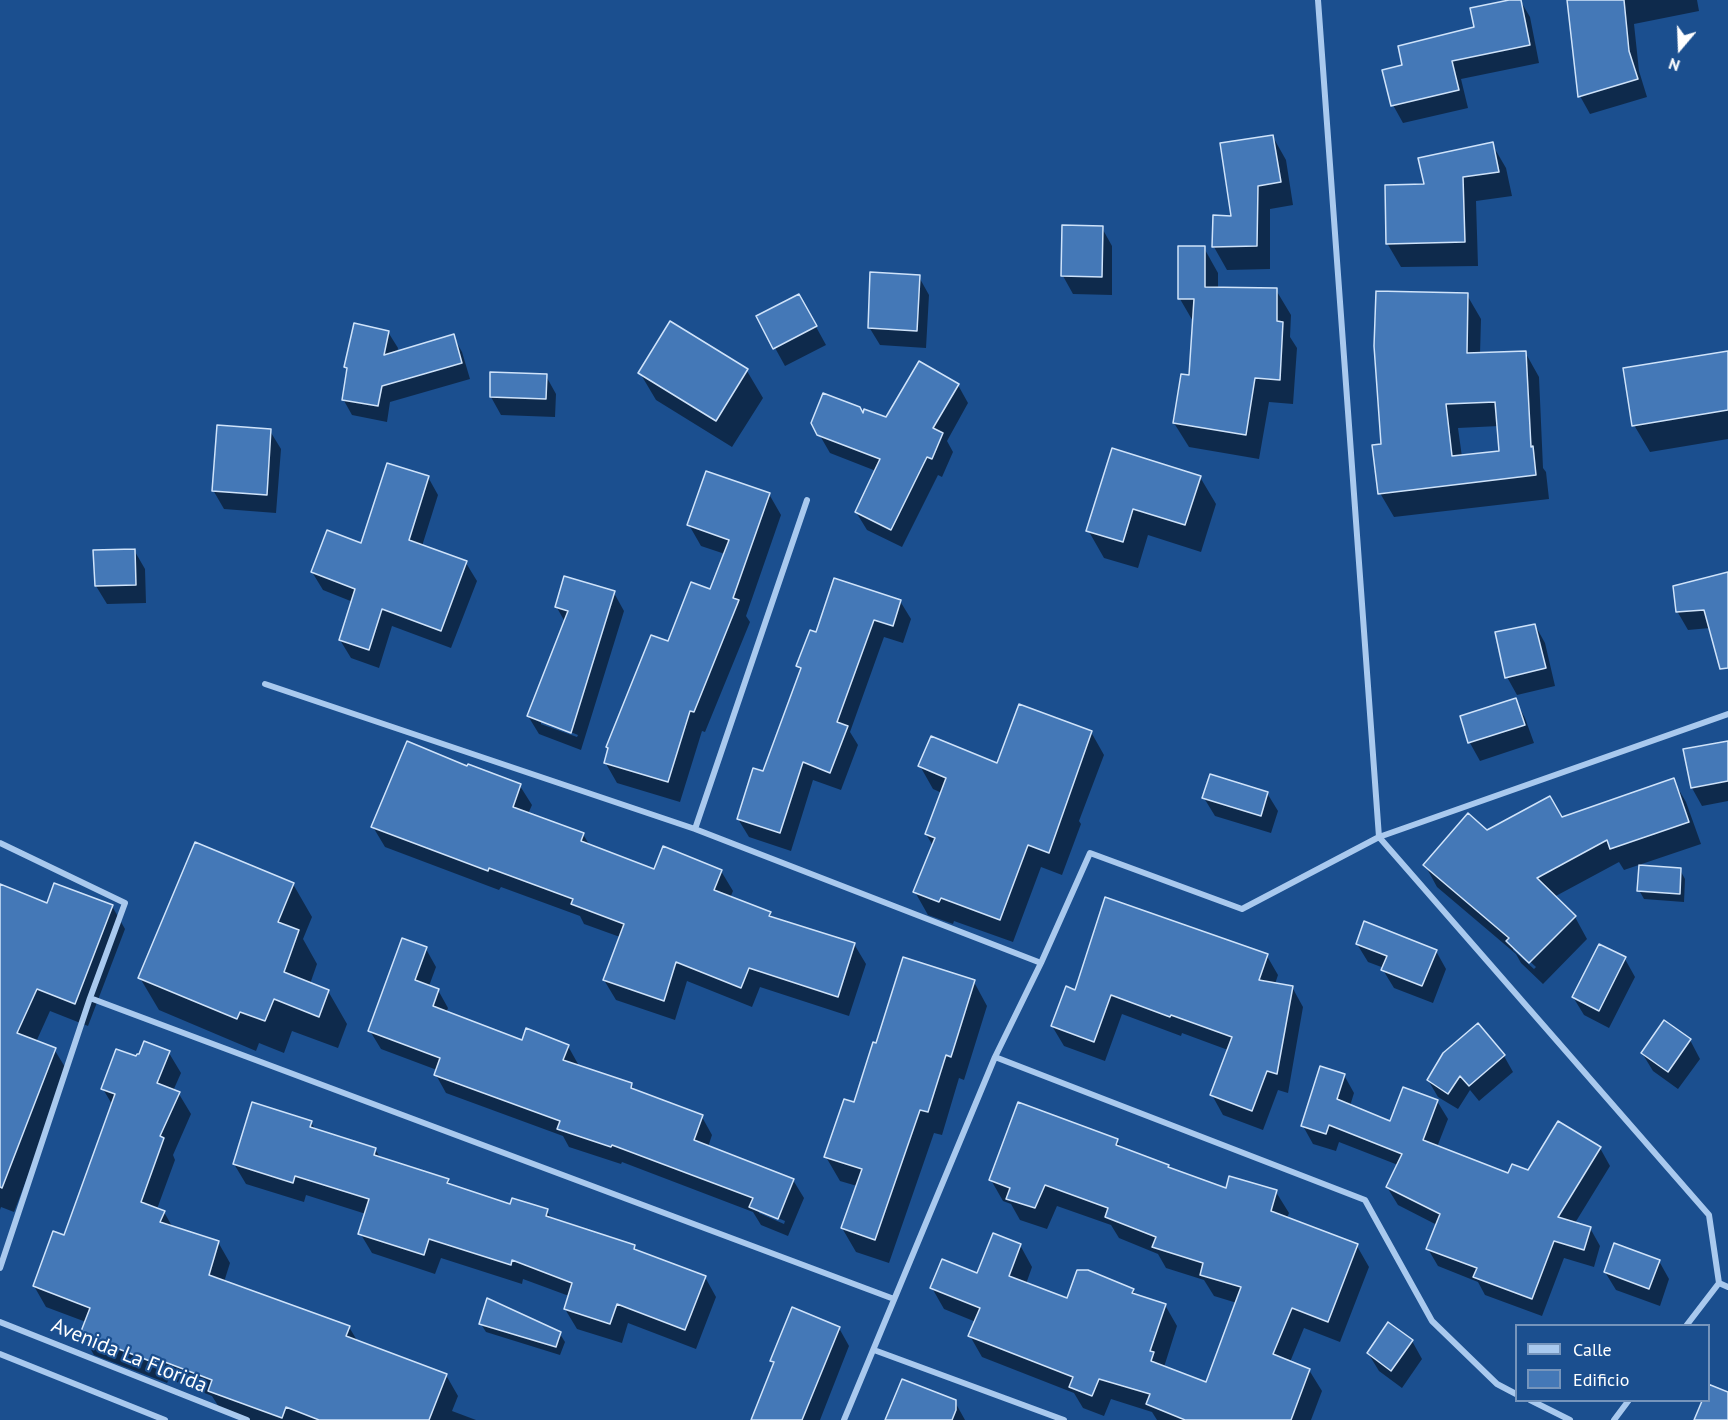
<!DOCTYPE html>
<html>
<head>
<meta charset="utf-8">
<style>
	body { margin:0 }
	#map { position:relative; width:1728px; height:1420px; overflow:hidden; background:#1b4f8f; font-family:"PT Sans",sans-serif }
	canvas { display:block }
	.legend { position:absolute; left:1515px; top:1324px; width:195px; height:78px; box-sizing:border-box; background:#1b4f8f; border:2px solid #7695bc; margin:0; padding:8px 10px; list-style:none; font-size:18px; color:#fff }
	.legend li { display:flex; align-items:center; gap:12px; height:30px }
	.legend b { width:30px; border:2px solid #7695bc }
	.north { position:absolute; left:1650px; top:18px; width:60px; height:60px; -webkit-text-stroke:4px #1b4f8f; paint-order:stroke; rotate:199deg; font-size:16px; font-weight:700; line-height:24px; text-align:center; color:#fff }
	.north::after { content:''; display:block; margin:auto; width:21px; height:27px; background:#fff; clip-path:polygon(50% 0,100% 100%,50% 72%,0 100%) }
</style>
</head>
<body>
<div id="map">
<canvas width="1728" height="1420"></canvas>
<ul class="legend">
<li><b style="height:8px;background:#a9c9ee"></b>Calle</li>
<li><b style="height:16px;background:#4478b7"></b>Edificio</li>
</ul>
<div class="north">N</div>
</div>
<script>
const context = document.querySelector('canvas').getContext('2d');
context.lineJoin = 'round';
function fillPath(path, color) { context.fillStyle = color; context.fill(path, 'evenodd'); }
const poly = rows => new Path2D(rows.map(r => 'M' + r).join(''));
function trace(path, color, width, dash) { context.strokeStyle = color; context.lineWidth = width; context.lineCap = dash ? 'butt' : 'round'; context.setLineDash(dash || []); context.stroke(path); }
function label(font, color, halo, rows, align = 'center') {
  context.font = font + ' "PT Sans",sans-serif'; context.lineWidth = 4.5; context.setLineDash([]); context.textBaseline = 'middle'; context.strokeStyle = halo; context.fillStyle = color; for (const [text, x, y, turn = 0] of rows) {
    context.save(); context.translate(x, y); context.rotate((+turn || 0) * Math.PI / 180); context.textAlign = isNaN(turn) ? turn : align; if (halo) context.strokeText(text, 0, 0); context.fillText(text, 0, 0); context.restore();
  }
}
const shadow = poly([
	[1516,0,1520,0,1530,17,1539,63,1461,79,1468,108,1403,123,1393,105,1404,66,1476,28],
	[1569,0,1697,0,1699,11,1634,24,1639,71,1647,97,1590,114,1580,96],
	[1273,137,1286,160,1293,205,1270,209,1270,269,1227,270,1214,247,1233,217],
	[1492,144,1506,168,1512,196,1476,201,1478,266,1401,267,1387,243,1425,186],
	[1063,227,1102,228,1112,246,1112,295,1073,294,1063,276],
	[1204,248,1218,273,1218,288,1276,290,1291,315,1290,337,1297,348,1293,404,1269,402,1259,459,1189,447,1174,423,1190,377,1194,323,1180,299],
	[919,277,929,295,926,348,880,345,869,327],
	[1467,295,1481,319,1480,354,1525,352,1539,377,1543,468,1546,472,1549,499,1394,517,1380,493,1383,445],
	[1499,426,1501,452,1462,457,1458,428],
	[809,314,826,345,785,366,758,317],
	[671,323,747,371,763,398,732,447,656,400,640,373],
	[388,332,398,348,397,352,453,336,462,352,470,379,390,402,387,422,352,415,343,399,348,371,346,367],
	[1728,353,1728,439,1650,452,1634,425],
	[546,376,556,394,555,417,501,415,491,397],
	[958,385,968,403,947,441,953,452,942,477,938,475,902,547,867,530,856,512,876,471,830,453,819,434,865,418,887,419],
	[270,431,281,449,276,513,224,509,213,490],
	[428,477,438,495,422,546,466,563,477,581,451,648,392,626,379,668,351,658,340,640,353,602,323,590,312,572,362,545],
	[1200,477,1216,504,1201,552,1148,535,1138,568,1104,558,1088,530],
	[769,494,781,515,746,616,750,622,705,732,702,731,680,802,617,783,605,762,669,643,711,591,725,554,701,546,689,525],
	[134,550,145,569,146,603,107,604,96,586],
	[1728,573,1728,657,1710,628,1688,630,1677,611],
	[614,593,624,611,581,750,539,734,528,716,565,622,556,606],
	[541,720,578,735,577,737,541,724],
	[900,601,911,619,903,643,884,637,850,732,858,745,841,790,813,780,791,851,749,837,738,819,764,773,801,672,798,666,817,634],
	[1535,625,1545,643,1555,686,1517,695,1507,677],
	[1515,700,1525,718,1534,743,1480,761,1470,743,1462,717],
	[1091,732,1104,755,1079,821,1081,824,1062,875,1041,867,1013,942,954,921,953,924,928,915,915,892,933,846,926,834,942,793,933,789,920,766,998,765],
	[1728,743,1728,801,1702,806,1692,788],
	[468,768,520,786,532,805,528,814,583,834,590,846,655,871,721,871,733,891,730,898,770,914,772,918,854,944,866,964,849,1016,760,987,752,1007,687,981,675,1020,616,1000,604,980,620,937,584,924,580,916,501,887,499,890,385,847,373,827],
	[1673,780,1686,802,1701,844,1624,870,1619,862,1554,897,1575,917,1587,939,1543,984,1521,963,1516,954,1437,887,1425,865,1487,832,1562,819],
	[1513,946,1536,967,1534,969,1513,950],
	[1267,793,1278,811,1271,833,1215,816,1204,798],
	[1680,870,1685,879,1684,902,1644,899,1639,890],
	[293,884,312,917,303,939,317,964,310,984,328,991,347,1024,338,1048,292,1031,284,1053,259,1043,256,1051,159,1010,140,978],
	[0,886,48,905,112,906,125,929,88,1026,50,1011,36,1042,54,1049,68,1072,14,1212,1,1207,0,1210],
	[1357,944,1436,951,1446,969,1433,1003,1394,988,1383,970,1384,968,1368,962],
	[426,949,436,967,429,986,438,990,448,1008,446,1013,523,1042,568,1046,578,1064,577,1066,631,1084,635,1091,702,1117,712,1135,708,1147,793,1180,804,1198,788,1236,761,1225,753,1212,622,1162,621,1164,569,1147,563,1136,446,1093,436,1075,437,1070,381,1049,370,1031],
	[759,1210,785,1221,784,1224,759,1213],
	[1267,956,1278,975,1275,984,1292,987,1303,1007,1288,1093,1278,1090,1263,1130,1223,1115,1212,1095,1228,1050,1182,1033,1181,1036,1122,1014,1105,1061,1064,1046,1052,1026,1076,992],
	[1625,959,1635,977,1609,1028,1584,1015,1573,997],
	[974,982,987,1006,964,1080,959,1078,942,1135,934,1133,889,1263,856,1252,842,1228,857,1186,840,1181,826,1157,855,1104,877,1044],
	[1478,1025,1504,1056,1513,1072,1479,1101,1470,1090,1458,1109,1438,1097,1428,1080],
	[1690,1040,1700,1059,1678,1089,1653,1071,1642,1053],
	[169,1053,181,1073,173,1091,179,1094,191,1114,173,1155,175,1160,157,1209,164,1212,173,1228,218,1242,230,1263,224,1282,349,1327,358,1342,446,1375,458,1396,452,1411,476,1420,244,1420,222,1412,212,1396,169,1379,167,1383,94,1355,82,1334,86,1322,46,1307,34,1286,65,1237,113,1106,103,1089,137,1058],
	[1344,1075,1354,1093,1350,1106,1391,1123,1437,1101,1448,1119,1437,1147,1509,1175,1529,1172,1600,1148,1610,1166,1575,1223,1590,1228,1600,1246,1594,1267,1564,1258,1542,1316,1485,1295,1478,1282,1438,1266,1428,1249,1437,1225,1398,1205,1387,1187,1398,1165,1339,1142,1336,1151,1313,1144,1303,1126],
	[311,1122,316,1131,375,1149,381,1159,448,1180,451,1186,511,1205,547,1211,552,1220,634,1246,638,1252,705,1277,716,1297,696,1349,628,1323,622,1343,577,1329,565,1309,569,1296,523,1279,522,1284,441,1258,435,1274,372,1253,360,1233,366,1214,306,1195,304,1202,246,1184,234,1164],
	[1117,1141,1121,1148,1169,1169,1227,1190,1276,1192,1289,1213,1287,1218,1357,1246,1369,1267,1340,1342,1304,1328,1290,1362,1309,1370,1322,1391,1311,1420,1157,1420,1152,1412,1111,1399,1104,1416,1083,1408,1074,1393,982,1357,970,1336,976,1322,944,1309,932,1288,978,1275,1020,1245,1032,1267,1026,1284,1068,1300,1133,1290,1137,1296,1165,1305,1177,1326,1164,1367,1207,1384,1237,1303,1214,1296,1204,1280,1166,1268,1158,1254,1119,1238,1111,1225,1057,1206,1047,1229,1020,1220,1011,1204,1003,1201,991,1180],
	[1659,1261,1669,1279,1660,1306,1616,1290,1605,1272],
	[481,1324,560,1334,565,1342,560,1355,486,1332],
	[839,1328,849,1346,820,1420,753,1420,774,1365,772,1360],
	[1412,1341,1422,1359,1402,1388,1379,1371,1368,1353],
	[955,1402,965,1420,887,1420]
]);
const building = poly([
	[1509,0,1521,0,1530,45,1452,61,1459,90,1391,106,1382,70,1402,65,1398,46,1474,27,1470,8,1509,0],
	[1567,0,1624,0,1629,51,1638,79,1578,97,1567,0],
	[1273,135,1281,182,1258,186,1257,246,1212,247,1213,215,1231,216,1220,143,1273,135],
	[1493,142,1499,172,1463,177,1465,242,1386,244,1385,185,1424,184,1418,158,1493,142],
	[1062,225,1103,226,1102,277,1061,276,1062,225],
	[1178,246,1205,246,1205,287,1277,288,1277,321,1283,322,1280,380,1255,378,1246,435,1173,423,1181,374,1189,375,1194,299,1178,299,1178,246],
	[870,272,920,275,917,331,868,328,870,272],
	[1376,291,1468,293,1467,353,1526,351,1531,447,1533,446,1536,475,1378,494,1372,445,1381,444,1374,346,1376,291],
	[1495,402,1499,451,1452,456,1446,404,1495,402],
	[799,294,817,326,773,349,756,316,799,294],
	[670,321,748,369,716,421,638,373,670,321],
	[354,323,389,331,384,355,454,334,462,363,382,386,378,406,342,400,347,368,344,367,354,323],
	[1728,351,1728,410,1632,426,1623,368,1728,351],
	[919,361,959,384,933,428,943,433,932,459,927,457,891,530,855,512,880,459,817,435,811,423,823,393,860,407,863,413,864,409,886,417,919,361],
	[490,372,547,374,546,399,490,397,490,372],
	[217,425,271,429,267,495,212,491,217,425],
	[1112,448,1201,476,1185,525,1133,509,1123,542,1086,531,1112,448],
	[387,463,429,476,409,540,467,561,441,631,382,609,369,650,339,640,355,589,311,572,327,530,361,543,387,463],
	[706,471,770,493,733,598,739,600,694,712,690,711,668,782,604,763,608,748,606,747,651,635,668,641,691,582,710,589,729,540,687,525,706,471],
	[135,549,136,585,95,586,93,550,135,549],
	[1728,572,1728,668,1720,669,1704,610,1676,612,1673,586,1728,572],
	[564,576,615,591,571,733,527,716,568,611,555,607,564,576],
	[834,578,901,600,893,626,874,620,837,722,848,726,830,773,803,762,780,833,737,819,753,768,763,771,801,668,796,666,810,630,816,632,834,578],
	[1535,624,1546,668,1505,678,1495,632,1535,624],
	[1516,698,1525,725,1468,743,1460,716,1516,698],
	[1019,704,1092,731,1049,853,1028,845,1000,920,941,898,939,902,913,892,935,838,925,834,946,778,918,766,931,736,997,763,1019,704],
	[407,741,467,766,468,764,521,784,513,807,584,833,581,841,654,869,663,846,722,870,714,890,771,912,769,916,855,943,838,997,749,968,741,988,676,962,664,1001,603,980,624,924,571,904,573,899,489,868,488,871,371,827,407,741],
	[1728,741,1728,781,1691,788,1683,749,1728,741],
	[1210,774,1268,792,1261,816,1202,798,1210,774],
	[1674,778,1689,822,1610,849,1607,840,1537,878,1576,916,1529,963,1506,941,1509,938,1423,865,1468,813,1487,830,1550,796,1562,817,1674,778],
	[195,842,294,883,278,922,299,930,284,972,329,990,319,1017,274,999,265,1021,240,1012,237,1019,138,978,195,842],
	[1639,865,1681,868,1680,894,1637,891,1639,865],
	[54,883,113,905,75,1004,37,989,17,1033,56,1048,2,1188,0,1187,0,884,47,903,54,883],
	[1105,897,1268,954,1259,980,1293,986,1277,1074,1267,1071,1252,1111,1210,1095,1232,1037,1171,1015,1170,1017,1111,995,1094,1042,1051,1026,1066,986,1075,990,1105,897],
	[1364,921,1437,950,1422,986,1381,970,1387,956,1356,944,1364,921],
	[402,938,427,947,415,980,439,989,433,1006,522,1040,526,1028,569,1045,563,1060,632,1083,631,1088,703,1115,694,1140,794,1179,778,1219,749,1207,753,1198,612,1145,611,1147,557,1129,560,1121,434,1075,440,1058,368,1031,402,938],
	[1599,944,1626,957,1599,1011,1572,997,1599,944],
	[903,957,975,980,951,1057,946,1055,928,1112,920,1110,875,1240,841,1228,862,1169,824,1157,844,1099,854,1102,873,1042,876,1043,903,957],
	[1664,1020,1691,1039,1668,1072,1641,1053,1664,1020],
	[1478,1023,1505,1055,1469,1086,1460,1076,1448,1094,1427,1080,1443,1053,1478,1023],
	[144,1041,170,1051,157,1083,180,1092,160,1136,164,1138,141,1202,165,1211,160,1222,219,1241,209,1275,350,1326,346,1336,447,1374,429,1420,319,1420,286,1407,282,1418,208,1391,212,1380,157,1359,155,1363,80,1334,90,1308,33,1286,53,1231,64,1235,115,1094,101,1089,116,1049,136,1056,137,1054,139,1054,144,1041],
	[1320,1066,1345,1074,1337,1099,1390,1121,1403,1087,1438,1100,1423,1140,1508,1173,1512,1164,1528,1170,1558,1121,1601,1147,1558,1217,1591,1227,1584,1250,1554,1241,1532,1299,1473,1277,1477,1268,1426,1249,1440,1214,1386,1187,1402,1154,1329,1125,1326,1134,1301,1126,1320,1066],
	[252,1102,312,1121,310,1127,376,1148,374,1155,449,1179,447,1183,510,1204,512,1198,548,1209,546,1216,635,1245,634,1249,706,1276,685,1330,617,1304,610,1324,564,1309,572,1283,512,1260,511,1265,429,1239,424,1255,358,1234,369,1199,295,1176,293,1183,233,1164,252,1102],
	[1018,1102,1118,1139,1116,1145,1169,1165,1168,1167,1226,1188,1229,1176,1277,1190,1271,1211,1358,1244,1328,1322,1292,1308,1273,1354,1310,1369,1291,1420,1185,1420,1146,1404,1150,1394,1099,1379,1092,1396,1069,1387,1073,1377,968,1336,980,1308,930,1288,942,1259,977,1273,993,1233,1021,1244,1009,1276,1067,1298,1077,1270,1088,1270,1134,1289,1132,1293,1166,1304,1150,1351,1154,1352,1151,1361,1206,1382,1241,1287,1200,1275,1203,1263,1152,1247,1156,1237,1105,1217,1108,1208,1045,1185,1035,1208,1006,1199,1010,1188,989,1180,1018,1102],
	[1614,1243,1660,1260,1649,1289,1604,1272,1614,1243],
	[487,1298,561,1332,556,1347,479,1324,487,1298],
	[792,1307,840,1327,802,1420,751,1420,774,1362,770,1361,792,1307],
	[1388,1322,1413,1340,1391,1371,1367,1353,1388,1322],
	[902,1379,956,1400,956,1410,952,1420,885,1420,902,1379],
	[1708,1384,1728,1392,1728,1420,1694,1420,1702,1401,1708,1401,1708,1384]
]);
const minor = poly([
	[1318,0,1379,837,1709,1215,1719,1283,1686,1326],
	[265,684,695,829,1041,963],
	[695,829,807,500],
	[0,843,125,903,90,998,0,1268],
	[90,998,894,1299],
	[995,1057,1365,1200,1432,1321,1497,1384,1516,1394],
	[1719,1283,1728,1287],
	[0,1322,247,1420],
	[874,1350,1064,1420],
	[0,1354,165,1420],
	[1530,1400,1570,1420],
	[844,1420,995,1057,1041,963,1090,853,1242,909,1379,837,1728,714],
	[1614,1420,1629,1400]
]);
const streetNames = [
	["Avenida La Florida",129,1356,22]
];
fillPath(shadow, '#0007');
fillPath(building, '#4478b7');
trace(building, '#cfe3fa', 1.5);
trace(minor, '#a9c9ee', 6);
label('21px', '#fff', '#1b4f8f', streetNames);
</script>
</body>
</html>
